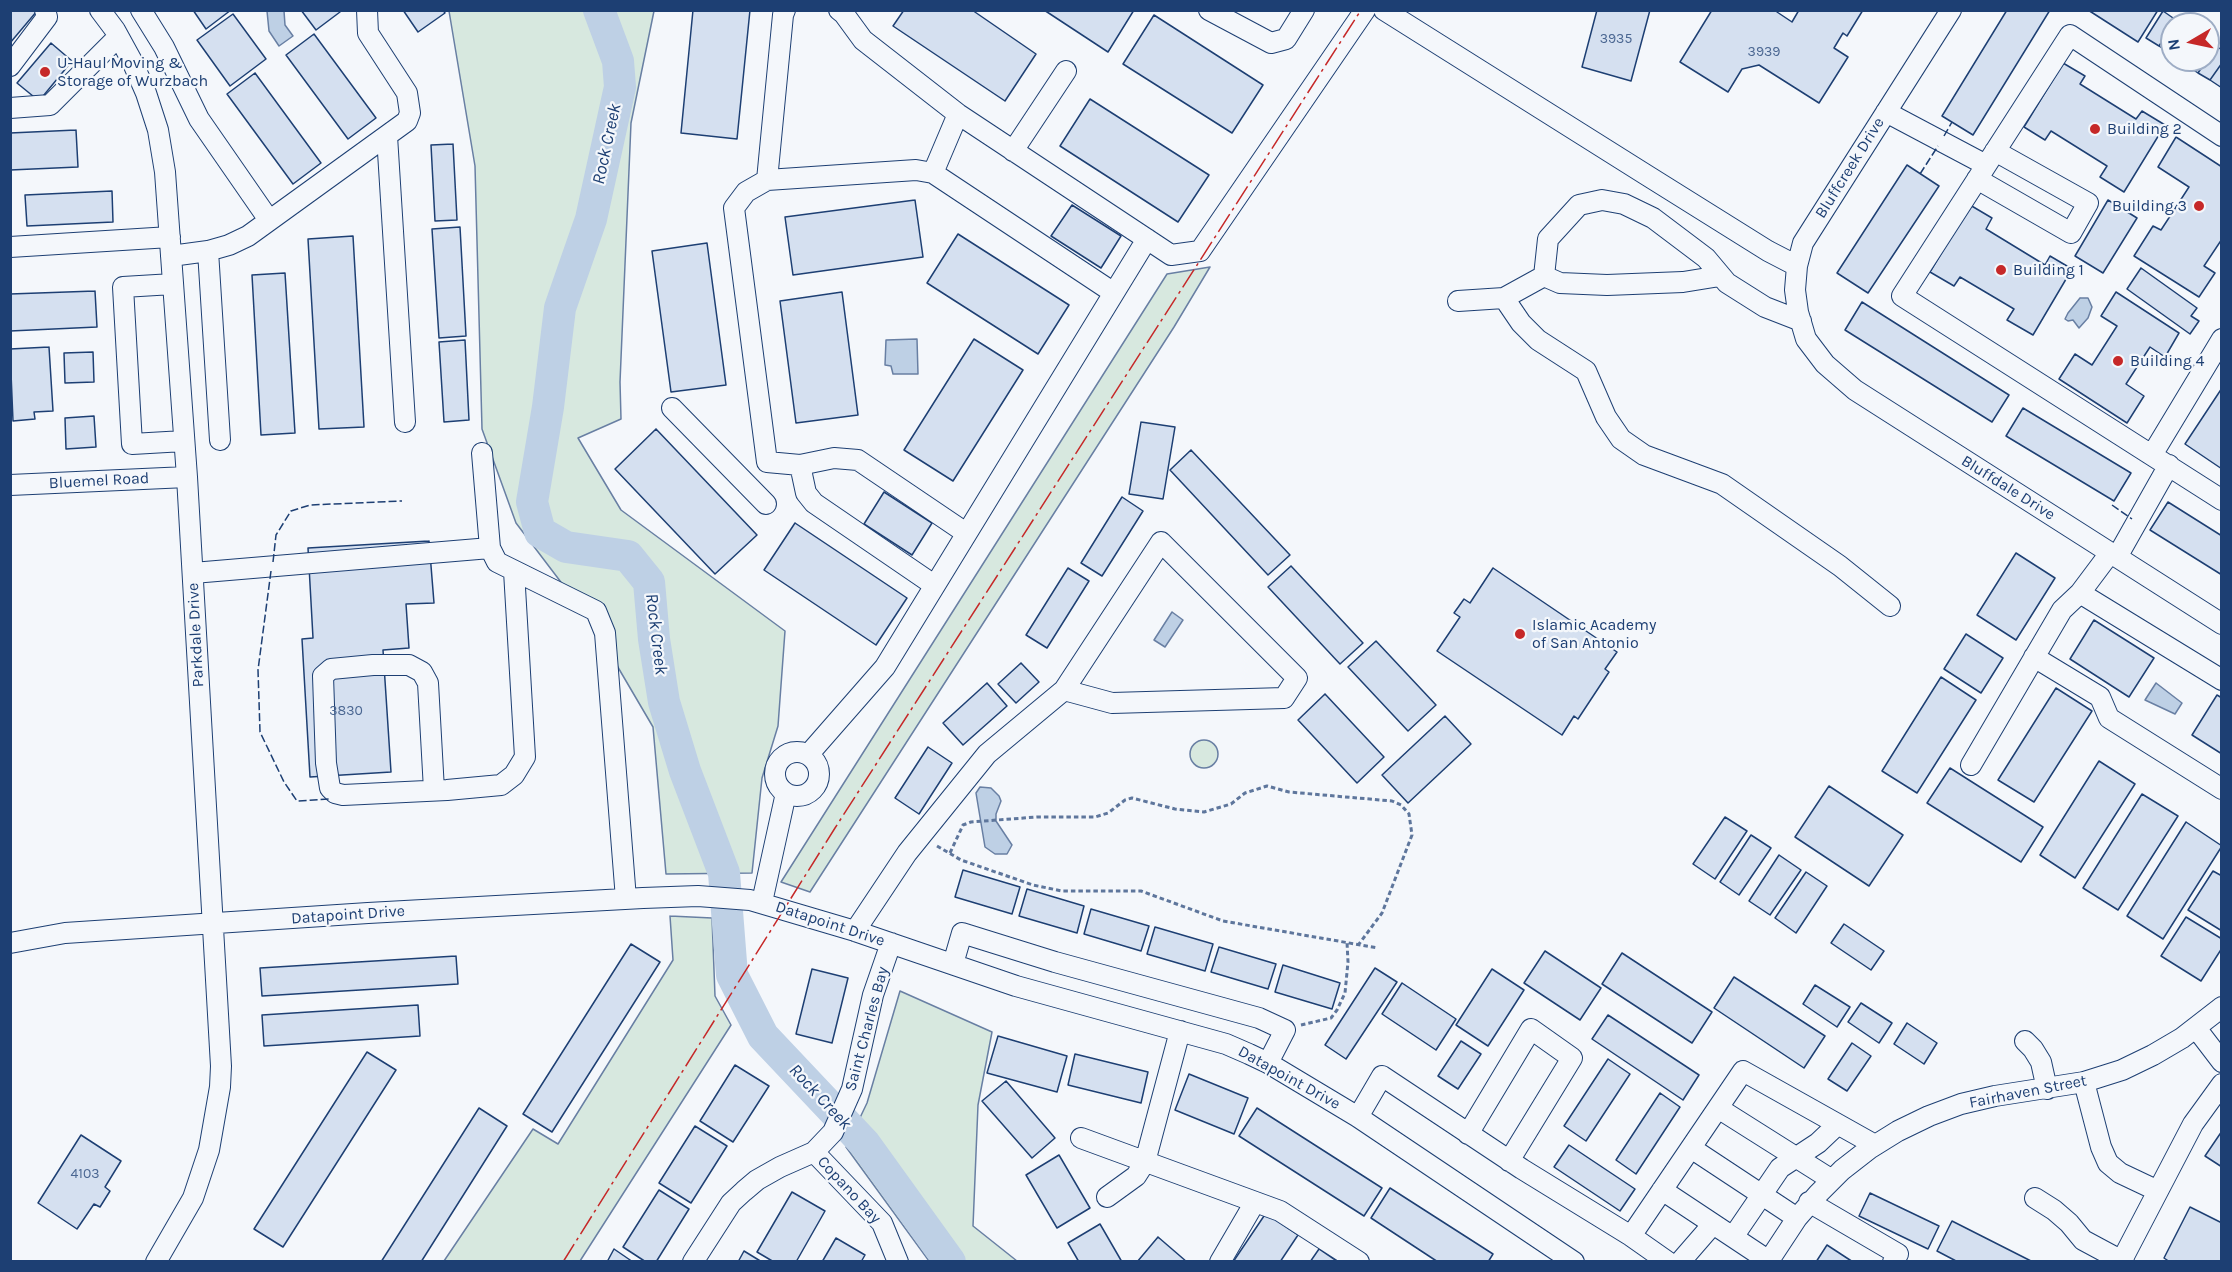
<!DOCTYPE html>
<html>
<head>
<meta charset="utf-8">
<style>
	body { margin:0 }
	#map { position:relative; width:2232px; height:1272px; overflow:hidden; background:#f4f7fb; font-family:Karla,sans-serif }
	canvas { display:block }
	.frame { position:absolute; inset:0; border:12px solid #1d3f73; pointer-events:none }
	.north { position:absolute; left:2160px; top:12px; width:60px; height:60px; box-sizing:border-box; background:#f4f7fb; border:2px solid #9eadc5; border-radius:50%; rotate:261deg; font-size:16px; font-weight:700; line-height:24px; text-align:center; color:#1d3f73 }
	.north::after { content:''; display:block; margin:auto; width:21px; height:27px; background:#c62828; clip-path:polygon(50% 0,100% 100%,50% 72%,0 100%) }
</style>
</head>
<body>
<div id="map">
<canvas width="2232" height="1272"></canvas>
<div class="frame"></div>
<div class="north">N</div>
</div>
<script>
const context = document.querySelector('canvas').getContext('2d');
context.lineJoin = 'round';
function fillPath(path, color) { context.fillStyle = color; context.fill(path, 'evenodd'); }
const poly = rows => new Path2D(rows.map(r => 'M' + r).join(''));
function trace(path, color, width, dash) { context.strokeStyle = color; context.lineWidth = width; context.lineCap = dash ? 'butt' : 'round'; context.setLineDash(dash || []); context.stroke(path); }
function label(font, color, halo, rows, align = 'center') {
  context.font = font + ' Karla,sans-serif'; context.lineWidth = 4.5; context.setLineDash([]); context.textBaseline = 'middle'; context.strokeStyle = halo; context.fillStyle = color; for (const [text, x, y, turn = 0] of rows) {
    context.save(); context.translate(x, y); context.rotate((+turn || 0) * Math.PI / 180); context.textAlign = isNaN(turn) ? turn : align; if (halo) context.strokeText(text, 0, 0); context.fillText(text, 0, 0); context.restore();
  }
}
const green = poly([
	[449,11,654,11,631,123,620,382,621,419,578,438,621,510,785,631,778,726,762,778,752,873,666,874,653,727,592,623,516,523,482,429,475,166,449,11],
	[1210,267,1174,327,810,892,781,882,1167,274,1210,267],
	'1190 754a14 14 0 1 1 28 0a14 14 0 1 1-28 0Z',
	[670,916,712,918,715,996,731,1025,580,1261,444,1261,533,1129,558,1144,673,960,670,916],
	[900,991,992,1032,978,1105,973,1226,1017,1261,929,1261,846,1147,867,1103,900,991]
]);
const water = poly([
	[267,11,284,11,285,25,293,36,279,46,269,31,267,11],
	[2080,298,2088,298,2092,307,2088,318,2079,328,2073,320,2068,321,2065,319,2068,313,2080,298],
	[917,339,918,374,893,374,891,366,885,365,886,340,917,339],
	[1172,612,1183,620,1165,647,1154,640,1172,612],
	[2156,683,2182,703,2175,714,2145,700,2156,683],
	[980,787,991,788,999,796,1001,801,996,814,996,821,1012,845,1007,854,995,854,985,847,976,793,980,787]
]);
const river = poly([
	[599,10,618,61,620,87,591,219,560,308,548,407,532,502,540,532,566,547,628,556,649,582,654,639,664,702,685,771,724,873,732,975,763,1036,865,1144,950,1262]
]);
const building = poly([
	[10,10,37,11,10,43,10,10],
	[193,10,231,10,206,29,193,10],
	[301,10,339,10,340,12,316,30,301,10],
	[403,10,443,10,445,13,418,32,403,10],
	[693,10,750,10,737,139,681,133,693,10],
	[904,10,972,10,1036,54,1005,101,893,26,904,10],
	[1044,10,1134,10,1108,52,1044,10],
	[1597,10,1650,10,1631,81,1582,67,1597,10],
	[1712,10,1778,10,1777,12,1792,22,1799,10,1863,10,1847,36,1843,33,1834,48,1848,57,1819,103,1759,65,1742,69,1728,92,1680,62,1712,10],
	[2007,10,2050,10,1973,135,1942,116,2007,10],
	[2088,10,2158,10,2138,42,2088,10],
	[2163,11,2176,20,2159,46,2146,38,2163,11],
	[233,14,266,59,230,86,197,40,233,14],
	[1154,15,1263,85,1232,133,1123,64,1154,15],
	[2172,26,2172,55,2159,46,2172,26],
	[314,34,376,118,348,139,286,55,314,34],
	[2208,41,2216,46,2208,57,2208,41],
	[51,43,72,61,39,101,17,83,51,43],
	[2216,46,2222,50,2222,63,2210,80,2198,73,2216,46],
	[2189,60,2206,60,2198,73,2186,65,2189,60],
	[2063,63,2085,76,2080,84,2136,119,2142,111,2165,125,2124,192,2100,177,2107,166,2051,131,2045,140,2024,127,2063,63],
	[2222,63,2222,88,2210,80,2222,63],
	[255,73,321,163,293,184,227,94,255,73],
	[1090,99,1209,175,1178,222,1060,146,1090,99],
	[76,130,78,167,10,170,10,133,76,130],
	[2176,137,2222,167,2222,239,2204,266,2215,273,2199,297,2134,256,2153,226,2161,230,2189,187,2158,167,2176,137],
	[453,144,457,220,435,221,431,145,453,144],
	[1907,165,1939,186,1868,293,1837,273,1907,165],
	[112,191,113,222,27,226,25,195,112,191],
	[915,200,923,257,793,275,785,217,915,200],
	[2108,200,2137,218,2103,273,2075,256,2108,200],
	[1072,205,1121,236,1101,268,1051,236,1072,205],
	[1970,205,1992,218,1986,229,2045,265,2050,256,2072,269,2033,335,2007,320,2014,309,1960,277,1954,286,1930,272,1970,205],
	[460,227,466,336,439,338,432,229,460,227],
	[958,234,1069,305,1038,354,927,283,958,234],
	[353,236,364,427,319,429,308,239,353,236],
	[707,243,726,385,671,392,652,251,707,243],
	[2141,268,2197,308,2191,316,2199,321,2190,334,2127,289,2141,268],
	[285,273,295,433,261,435,252,275,285,273],
	[95,291,97,327,10,331,10,294,95,291],
	[842,292,858,415,796,423,780,301,842,292],
	[2116,292,2179,333,2165,357,2150,347,2126,384,2144,396,2127,423,2059,379,2075,354,2092,365,2117,326,2101,316,2116,292],
	[1862,302,2009,395,1992,422,1845,330,1862,302],
	[974,339,1023,370,953,481,904,450,974,339],
	[465,340,469,420,444,422,439,342,465,340],
	[49,347,53,411,34,412,35,419,13,421,10,349,49,347],
	[93,352,94,382,65,383,64,353,93,352],
	[2222,388,2222,469,2185,444,2222,388],
	[2023,408,2131,473,2114,501,2006,436,2023,408],
	[94,416,96,447,66,449,65,418,94,416],
	[1141,422,1175,427,1163,499,1129,494,1141,422],
	[656,429,757,535,715,574,615,469,656,429],
	[1191,450,1290,555,1268,575,1170,470,1191,450],
	[884,492,932,523,912,555,864,524,884,492],
	[1122,497,1143,511,1102,576,1081,563,1122,497],
	[2168,502,2222,536,2222,575,2150,530,2168,502],
	[795,523,907,598,876,645,764,570,795,523],
	[429,541,434,603,406,604,409,648,383,650,391,772,310,777,302,639,313,638,308,548,429,541],
	[2016,553,2055,578,2016,640,1977,615,2016,553],
	[1291,566,1363,643,1340,664,1268,587,1291,566],
	[1068,568,1089,581,1047,648,1026,635,1068,568],
	[1493,568,1617,652,1605,669,1609,672,1578,719,1574,716,1562,735,1437,651,1460,617,1454,613,1464,599,1470,603,1493,568],
	[2094,620,2154,658,2129,697,2070,659,2094,620],
	[1966,634,2003,658,1981,693,1944,669,1966,634],
	[1376,641,1436,705,1408,731,1348,667,1376,641],
	[1021,663,1039,682,1016,703,998,684,1021,663],
	[1941,677,1976,700,1917,793,1882,771,1941,677],
	[987,683,1007,706,963,745,943,723,987,683],
	[2056,688,2092,711,2034,802,1998,780,2056,688],
	[1325,694,1384,757,1357,783,1298,720,1325,694],
	[2217,695,2222,698,2222,754,2192,735,2217,695],
	[1445,716,1471,744,1408,803,1382,775,1445,716],
	[928,747,952,763,919,814,895,798,928,747],
	[2099,761,2135,784,2075,878,2040,855,2099,761],
	[1950,768,2043,827,2021,862,1927,803,1950,768],
	[1829,786,1903,835,1869,886,1795,837,1829,786],
	[2142,794,2178,816,2118,910,2083,888,2142,794],
	[1725,817,1747,831,1715,879,1693,864,1725,817],
	[2186,822,2222,846,2163,939,2127,916,2186,822],
	[1751,835,1771,848,1739,895,1720,882,1751,835],
	[1779,855,1801,870,1770,915,1749,901,1779,855],
	[963,870,1020,887,1012,914,955,897,963,870],
	[2213,871,2222,876,2222,931,2188,910,2213,871],
	[1806,872,1827,886,1796,933,1775,918,1806,872],
	[1027,889,1084,906,1077,933,1019,916,1027,889],
	[1091,909,1149,926,1141,951,1084,934,1091,909],
	[2186,917,2222,939,2222,948,2201,981,2161,956,2186,917],
	[1844,924,1884,951,1871,970,1831,943,1844,924],
	[1155,927,1213,944,1205,971,1147,954,1155,927],
	[631,944,660,962,552,1132,523,1114,631,944],
	[1219,947,1276,964,1268,989,1211,972,1219,947],
	[1545,951,1601,988,1580,1020,1524,983,1545,951],
	[1622,953,1712,1012,1692,1043,1602,984,1622,953],
	[456,956,458,984,262,996,260,968,456,956],
	[1283,965,1340,983,1332,1009,1275,992,1283,965],
	[1375,968,1397,982,1346,1059,1325,1045,1375,968],
	[812,969,848,978,832,1043,796,1034,812,969],
	[1492,969,1524,990,1488,1046,1456,1025,1492,969],
	[1734,977,1825,1036,1804,1068,1714,1008,1734,977],
	[1402,983,1456,1019,1436,1050,1382,1014,1402,983],
	[1815,985,1850,1007,1837,1027,1803,1004,1815,985],
	[1861,1003,1892,1023,1879,1043,1848,1022,1861,1003],
	[418,1005,420,1036,264,1046,262,1015,418,1005],
	[1608,1015,1699,1075,1683,1100,1592,1039,1608,1015],
	[1907,1023,1937,1043,1924,1064,1894,1044,1907,1023],
	[998,1036,1067,1056,1057,1092,987,1073,998,1036],
	[1461,1041,1481,1054,1458,1089,1438,1076,1461,1041],
	[1852,1043,1871,1056,1847,1091,1828,1079,1852,1043],
	[367,1052,396,1070,283,1247,254,1229,367,1052],
	[1075,1054,1148,1072,1141,1103,1068,1085,1075,1054],
	[1608,1059,1630,1074,1586,1141,1564,1126,1608,1059],
	[735,1065,769,1086,733,1142,700,1121,735,1065],
	[1189,1074,1248,1098,1234,1134,1175,1110,1189,1074],
	[1006,1081,1055,1138,1032,1158,982,1101,1006,1081],
	[1660,1093,1680,1107,1636,1174,1616,1160,1660,1093],
	[479,1108,507,1126,421,1262,381,1262,479,1108],
	[1257,1108,1382,1188,1364,1216,1239,1136,1257,1108],
	[695,1126,727,1146,691,1203,659,1183,695,1126],
	[2222,1131,2222,1167,2205,1156,2222,1131],
	[81,1135,121,1161,105,1187,110,1191,100,1207,94,1204,77,1229,38,1203,81,1135],
	[1569,1145,1635,1189,1620,1211,1554,1167,1569,1145],
	[1059,1155,1090,1208,1057,1228,1026,1175,1059,1155],
	[1390,1188,1493,1254,1488,1262,1438,1262,1371,1218,1390,1188],
	[659,1190,689,1209,656,1262,646,1262,623,1247,659,1190],
	[792,1192,825,1211,796,1262,774,1262,757,1252,792,1192],
	[1870,1193,1939,1226,1928,1249,1859,1216,1870,1193],
	[2190,1207,2222,1223,2222,1262,2170,1262,2164,1258,2190,1207],
	[1266,1213,1298,1235,1280,1262,1233,1262,1266,1213],
	[1952,1221,2033,1262,1958,1262,1937,1251,1952,1221],
	[1100,1224,1122,1262,1079,1262,1068,1243,1100,1224],
	[1158,1237,1187,1262,1137,1262,1158,1237],
	[836,1238,865,1255,861,1262,822,1262,836,1238],
	[1827,1245,1853,1262,1816,1262,1827,1245],
	[614,1249,633,1262,607,1262,614,1249],
	[1319,1249,1338,1262,1310,1262,1319,1249],
	[744,1251,762,1262,738,1262,744,1251]
]);
const path = poly([
	[937,846,961,860,1033,885,1062,891,1141,891,1223,921,1378,948],
	[950,853,963,825,971,822,1037,817,1095,817,1108,813,1125,800,1132,798,1175,809,1204,812,1231,804,1245,793,1267,786,1289,792,1392,801,1401,805,1409,814,1412,835,1382,913,1359,944],
	[1301,1025,1331,1018,1337,1010,1345,993,1348,962,1347,942]
]);
const minor = poly([
	[100,10,115,30,132,61,146,93,158,130,165,172,187,477,221,1066,220,1087,209,1150,193,1198,156,1262],
	[141,10,164,47,199,119,269,220],
	[785,10,783,15,767,180,746,192,734,208,767,462,800,465,834,458,858,460,966,533],
	[839,10,844,14,863,40,958,114,1171,255,1200,251,1365,10],
	[1209,10,1271,43,1286,39,1304,10],
	[1384,10,1648,176,1768,251,1797,266],
	[1951,10,1803,243,1797,266,1795,290,1798,312,1806,339,1825,364,1855,390,2222,624],
	[10,66,47,17,45,10],
	[10,108,50,105,118,37],
	[1886,112,1986,165],
	[387,136,405,422],
	[2222,136,2070,35,1902,296,2222,500],
	[1013,151,1066,71],
	[933,173,958,114],
	[1977,179,2071,233,2088,203,1995,151],
	[767,180,916,170,933,173,1114,293],
	[10,247,170,237],
	[208,251,220,440],
	[171,256,208,251,229,245,248,236,407,121,410,113,407,93,368,33,367,10],
	[1544,276,1560,283,1607,285,1683,282,1720,276],
	[173,284,123,287,132,444,184,441],
	[1504,298,1521,323,1538,340,1586,371,1606,417,1621,439,1644,455,1722,484,1840,566,1890,606],
	[1458,301,1504,298,1544,276,1548,239,1579,205,1602,200,1624,204,1653,218,1706,258,1727,283,1765,307,1801,321],
	[672,408,766,504],
	[482,453,490,548,497,562,596,611,605,633,626,899],
	[2152,455,2222,339],
	[800,465,806,493,814,503,934,585],
	[10,485,187,477],
	[2117,557,2169,465],
	[193,573,490,548],
	[2080,593,2110,553],
	[2034,657,2100,697,2109,718,2222,789],
	'775 774a22 22 0 1 1 44 0a22 22 0 1 1-44 0Z',
	[808,755,885,667,1147,239],
	[1971,765,2062,610,2080,593,2222,680],
	[434,790,428,683,422,672,409,665,373,665,331,669,323,676,326,763,330,788,335,793,343,795,447,790,501,785,514,775,525,757,514,571],
	[762,902,786,793],
	[855,931,907,853,987,754,1064,690,1112,703,1284,698,1297,678,1161,542,1064,690],
	[10,943,65,933,368,913,643,898,698,896,750,900,855,931,1016,986,1226,1044,1249,1054,1268,1063,1358,1117,1574,1262],
	[953,964,962,933,1055,962,1259,1018,1285,1030,1268,1063],
	[2196,1028,2222,1062],
	[2025,1041,2033,1049,2041,1062,2047,1089],
	[2084,1082,2101,1147,2108,1163,2120,1173,2158,1191],
	[1718,1108,1832,1180],
	[1358,1117,1382,1076,1522,1169,1631,1236,1668,1262],
	[1468,1134,1531,1029,1572,1058,1509,1161],
	[1081,1138,1280,1211,1359,1262],
	[1691,1148,1797,1218],
	[814,1152,882,1223,898,1262],
	[1662,1190,1769,1261],
	[1107,1197,1136,1176,1145,1162,1180,1031],
	[2035,1198,2054,1210,2069,1223,2083,1240,2124,1262],
	[1809,1202,1898,1254,1893,1262],
	[1631,1236,1743,1071,1875,1145],
	[1733,1237,1780,1168,1818,1143,1837,1125],
	[2122,1260,2193,1124,2222,1084],
	[693,1262,731,1203,744,1191,757,1180,780,1167,814,1152,833,1132,852,1089,873,995,891,943],
	[1220,1262,1255,1202],
	[1680,1262,1713,1224],
	[1768,1262,1797,1218,1818,1194,1842,1170,1869,1149,1898,1131,1929,1116,1961,1104,1995,1096,2084,1082,2122,1070,2153,1055,2182,1038,2222,1007]
]);
const fence = poly([
	[1944,136,1952,122],
	[1920,174,1938,146],
	[2112,505,2132,519],
	[273,562,276,535,291,511,310,505,402,501],
	[271,571,258,670,260,732,284,782,297,801,330,799]
]);
const power = poly([
	[563,1262,835,828,1361,10]
]);
const markers = [
	[45,72,6,"#c62828"],
	[2095,129,6,"#c62828"],
	[2199,206,6,"#c62828"],
	[2001,270,6,"#c62828"],
	[2118,361,6,"#c62828"],
	[1520,634,6,"#c62828"]
];
const numberNames = [
	["3935",1616,39],
	["3939",1764,52],
	["3830",346,711],
	["4103",85,1174]
];
const poiNames = [
	["U-Haul Moving &",57,63],
	["Storage of Wurzbach",57,81],
	["Building 2",2107,129],
	["Building 3",2187,206,"right"],
	["Building 1",2013,270],
	["Building 4",2130,361],
	["Islamic Academy",1532,625],
	["of San Antonio",1532,643]
];
const streetNames = [
	["Bluffcreek Drive",1850,168,-58],
	["Bluemel Road",99,481,-3],
	["Bluffdale Drive",2008,488,32],
	["Parkdale Drive",196,635,-93],
	["Datapoint Drive",348,915,-4],
	["Datapoint Drive",830,924,18],
	["Saint Charles Bay",867,1029,-75],
	["Datapoint Drive",1289,1078,29],
	["Fairhaven Street",2028,1092,-11],
	["Copano Bay",849,1190,47]
];
const waterNames = [
	["Rock Creek",607,144,-78],
	["Rock Creek",656,634,83],
	["Rock Creek",820,1097,47]
];
fillPath(green, '#d7e8df');
trace(green, '#687fa3', 1.5);
fillPath(water, '#bed0e5');
trace(water, '#687fa3', 1.5);
trace(river, '#bed0e5', 32);
fillPath(building, '#d5e0f0');
trace(building, '#1d3f73', 1.5);
trace(minor, '#1d3f73', 22);
trace(path, '#5e769c', 3, [4.5, 3]);
trace(minor, '#f4f7fb', 20);
trace(fence, '#1d3f73', 1.5, [8, 3]);
trace(power, '#c62828', 1.5, [21, 4.5, 3, 4.5]);
for (const [x, y, r, color] of markers) { const dot = new Path2D(); dot.arc(x, y, r, 0, 2 * Math.PI); context.fillStyle = color; context.fill(dot); trace(dot, '#f4f7fb', 2); }
label('14px', '#4b6792', null, numberNames);
label('16px', '#1d3f73', '#f4f7fb', poiNames, 'left');
label('16px', '#1d3f73', '#f4f7fb', streetNames);
label('italic 18px', '#1d3f73', '#f4f7fb', waterNames);
</script>
</body>
</html>
